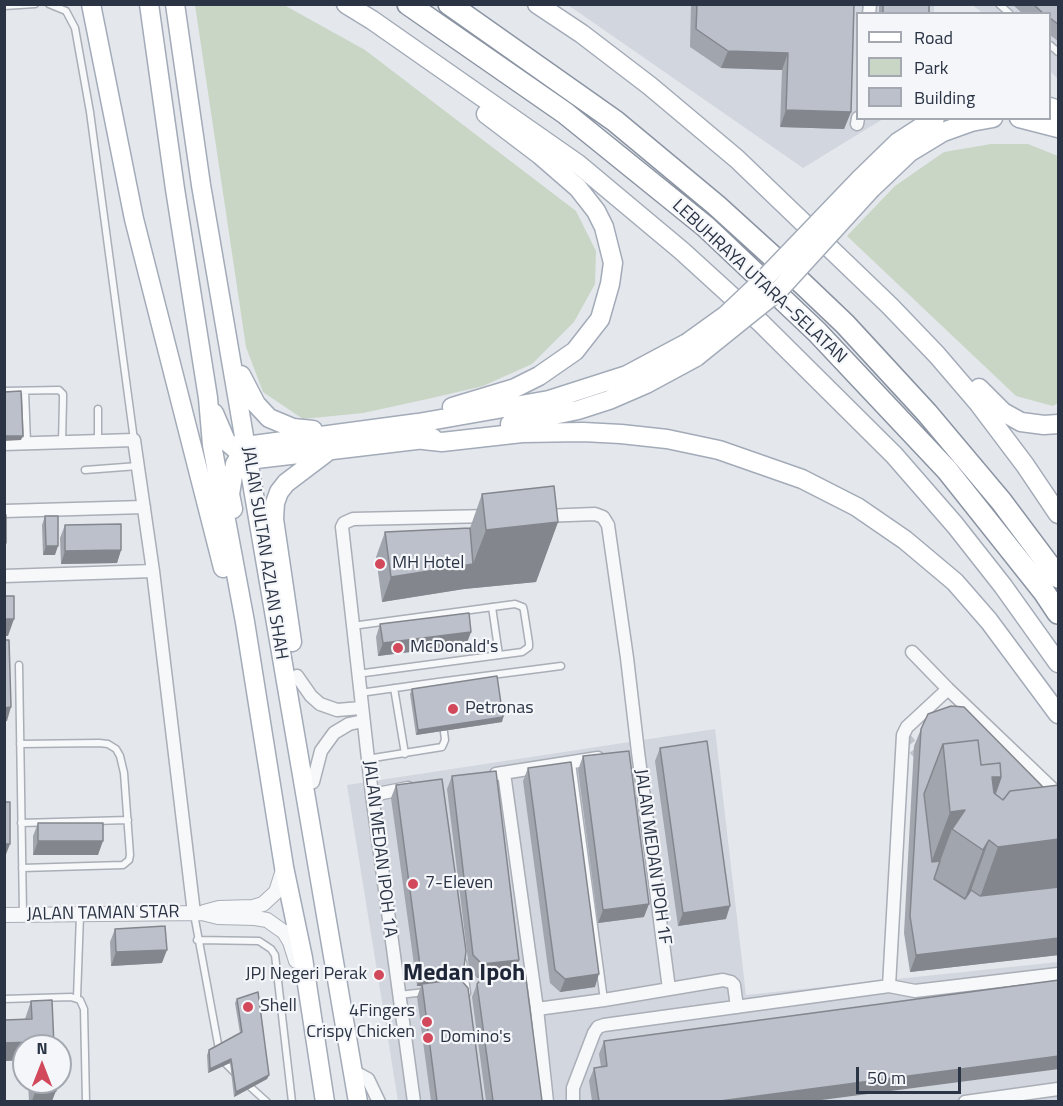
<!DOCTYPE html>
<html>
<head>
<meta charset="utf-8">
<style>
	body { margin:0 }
	#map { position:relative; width:1063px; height:1106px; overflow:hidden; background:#e4e7ec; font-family:"Titillium Web",sans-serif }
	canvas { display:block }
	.frame { position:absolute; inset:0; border:6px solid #2b3445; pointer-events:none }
	.legend { position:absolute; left:856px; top:12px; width:195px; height:108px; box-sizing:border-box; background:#f4f6f9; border:2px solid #a4a8b1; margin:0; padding:8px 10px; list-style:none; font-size:18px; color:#2b3445 }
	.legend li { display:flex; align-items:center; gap:12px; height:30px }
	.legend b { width:30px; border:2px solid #a4a8b1 }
	.north { position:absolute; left:12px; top:1034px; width:60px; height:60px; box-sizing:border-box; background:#f4f6f9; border:2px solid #a4a8b1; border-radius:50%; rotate:0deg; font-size:16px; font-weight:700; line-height:24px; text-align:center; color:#2b3445 }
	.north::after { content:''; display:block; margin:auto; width:21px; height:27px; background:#d1495b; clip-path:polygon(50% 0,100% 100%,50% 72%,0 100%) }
	.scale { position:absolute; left:856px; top:1067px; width:105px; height:27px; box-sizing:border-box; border:3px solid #2b3445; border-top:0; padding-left:8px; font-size:18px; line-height:21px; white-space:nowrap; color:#2b3445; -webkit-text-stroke:4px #f4f6f9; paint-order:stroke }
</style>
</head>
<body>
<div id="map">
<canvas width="1063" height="1106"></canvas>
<div class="frame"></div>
<ul class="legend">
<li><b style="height:8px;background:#fff"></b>Road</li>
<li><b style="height:16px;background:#c9d6c5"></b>Park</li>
<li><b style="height:16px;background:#bbc0ca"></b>Building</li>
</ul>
<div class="north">N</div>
<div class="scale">50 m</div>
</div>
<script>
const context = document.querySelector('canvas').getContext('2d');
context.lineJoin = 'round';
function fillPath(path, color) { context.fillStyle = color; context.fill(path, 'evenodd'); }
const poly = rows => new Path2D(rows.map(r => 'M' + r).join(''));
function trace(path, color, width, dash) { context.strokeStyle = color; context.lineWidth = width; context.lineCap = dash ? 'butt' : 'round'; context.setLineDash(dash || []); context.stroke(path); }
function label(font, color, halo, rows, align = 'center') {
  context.font = font + ' "Titillium Web",sans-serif'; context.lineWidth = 4.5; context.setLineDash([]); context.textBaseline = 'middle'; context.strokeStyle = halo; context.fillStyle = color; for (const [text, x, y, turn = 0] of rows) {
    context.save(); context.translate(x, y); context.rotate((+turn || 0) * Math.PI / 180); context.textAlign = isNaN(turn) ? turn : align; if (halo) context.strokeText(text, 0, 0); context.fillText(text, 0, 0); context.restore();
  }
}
const built = poly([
	[568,5,934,5,934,13,858,14,858,118,883,119,803,168],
	[972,5,1058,5,1058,79,1050,71,1050,14,983,13],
	[715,729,746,995,1058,962,1058,1101,398,1101,347,785]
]);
const green = poly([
	[195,5,284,5,365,50,576,211,596,251,595,284,574,322,532,364,483,386,432,398,363,413,303,419,263,392,246,347],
	[991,144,1028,144,1058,156,1058,403,1053,406,1016,396,847,236,895,186,944,152]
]);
const minorTunnel = poly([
	[903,735,916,751,927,758]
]);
const service = poly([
	[49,4,66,11,75,28,90,112,134,440],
	[999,4,1010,14],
	[4,6,35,4],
	[1050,45,1058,52],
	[4,391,59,390,63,394,63,400,62,443],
	[25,391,27,443],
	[98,409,98,441],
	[85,470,138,466],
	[492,607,499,655],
	[352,626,515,604,523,607,524,611,529,643,529,647,522,652,357,674],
	[19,665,23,914],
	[438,682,561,666],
	[394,688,405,754],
	[360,693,438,682,439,693],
	[20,744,99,743,108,744,116,749,120,756,124,773,130,855,129,860,123,865,22,868],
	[367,759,442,747,445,740,443,724],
	[572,763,604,1000],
	[21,823,128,820],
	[194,914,220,1055,224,1062,235,1073],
	[197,940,259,941,271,949,275,955,292,1102],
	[463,962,467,993],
	[399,995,425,992],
	[77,998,80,915],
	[4,999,71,997,80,1000,84,1009,86,1102],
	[247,1084,267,1102]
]);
const minor = poly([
	[869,14,870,4],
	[857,124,858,118],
	[4,444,134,440,153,571,194,913],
	[4,511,144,507],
	[543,516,595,514,603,517,608,525,627,658,638,752,669,989],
	[4,576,153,571],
	[912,652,948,689,1058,794],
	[297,676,311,696,320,704,337,710,361,708],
	[504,773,537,1009,547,1102],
	[496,774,598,758],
	[313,782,321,751,334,733,349,724,363,721],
	[372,795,408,788],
	[889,986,903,735,907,727,948,689],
	[537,1009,604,1000,723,980,731,982,734,985,737,1007],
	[353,1071,368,1079,379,1102],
	[414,1102,372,795,342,527,344,523,353,519,490,516],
	[573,1102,573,1088,594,1033,598,1027,604,1025,889,986,915,991,1058,974],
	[965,1102,1058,1089]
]);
const tertiary = poly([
	[204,912,219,908,253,907,263,904,276,892,284,867],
	[4,915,202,913,218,917,255,918,267,920,284,932,290,942,296,961]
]);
const primary = poly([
	[91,4,134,219,223,568],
	[149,4,175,189,208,398,212,445,245,622,284,867,303,958,325,1102],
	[175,4,201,185,358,1102],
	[346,4,372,20,578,164,682,251,761,323,894,455,955,525,1003,586,1058,663],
	[537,4,582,34,650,86,737,159,890,306,937,355,979,404,1025,465,1058,514],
	[1050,107,1058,110],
	[1019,118,1058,128],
	[860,179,898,142,935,118],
	[871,189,910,152,943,132,971,122,993,118],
	[241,375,256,404,269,418,293,428,313,430],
	[979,388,1003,412,1021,422,1044,425,1058,424],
	[452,407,515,388,539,376,575,351,600,319,610,284,613,263,604,227,596,211,578,188,540,155,486,114],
	[214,413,226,441,248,460,433,438],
	[510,424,578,410,609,400,646,384,696,357],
	[423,440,442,442,522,433,583,432,621,434,667,439,719,450,802,479,857,507,905,540,955,582,989,621,1058,714],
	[233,509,230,494,235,464,246,446,418,423,549,400,627,375,687,343],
	[292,642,274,519,275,503,279,492,286,483,327,452]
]);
const motorway = poly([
	[408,4,565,113,706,227,817,332,947,470,1044,592,1058,613],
	[449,4,615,121,716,205,803,284,845,324,927,413,1001,501,1058,577]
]);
const primaryBridge = poly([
	[687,343,726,315,764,279,860,179],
	[696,357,778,291,871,189]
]);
const wall = poly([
	[691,4,854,4,851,112,844,129,780,127,782,70,721,68,690,47],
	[879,4,929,4,929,14,879,14],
	[1012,4,1059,4,1059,42,1050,35,1050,14,1023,14],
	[482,494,558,522,536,582,464,589,382,602,376,557,385,532,470,528],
	[45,516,55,555,43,555,42,525],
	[65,525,121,550,117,563,61,564,60,538],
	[380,624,471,632,466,645,378,656,376,637],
	[412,689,503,717,502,722,416,735,410,694],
	[921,729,1043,787,1059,785,1059,955,910,972,904,933,914,746],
	[660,748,726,919,678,926,655,761],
	[583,756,644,917,598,923,578,770],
	[528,768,595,987,560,992,550,983,523,781],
	[452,776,519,960,515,972,542,1101,486,1101,472,997,477,984,483,977,477,978,469,968,447,789],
	[396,785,464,967,460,979,483,1101,431,1101,417,997,421,986,417,986,391,798],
	[38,823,98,855,33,855,33,836],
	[115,929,162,963,111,966,110,942],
	[237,999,269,1075,267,1079,234,1097,230,1063,208,1073,207,1055,209,1050,240,1033,235,1003],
	[31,1001,54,1046,24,1046,24,1060,4,1061,4,1020,25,1019],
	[604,1041,814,1101,592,1101,589,1081,594,1068,601,1067,599,1054],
	[28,1082,56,1082,52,1101,29,1101]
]);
const shadedWall = poly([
	[728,51,788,53,782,70,721,68],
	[786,110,851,112,844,129,780,127],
	[4,436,23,436,21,440,4,441],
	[558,522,536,582,464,589,382,602,391,577,473,564,486,530],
	[46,546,58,546,55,555,43,555],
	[121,550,117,563,61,564,65,551],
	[4,619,14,619,8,636,4,636],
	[471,632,466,645,378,656,383,643],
	[11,707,7,721,4,721,4,708],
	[503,717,502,722,416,735,418,730],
	[992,777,1001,777,977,844,952,829,934,878,925,879,950,812],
	[1059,839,1059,893,974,914,998,847],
	[989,840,965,907,958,917,983,850],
	[38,841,103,841,98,855,33,855],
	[4,844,10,844,5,857,4,857],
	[649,904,644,917,598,923,603,910],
	[730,906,726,919,678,926,683,913],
	[1059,938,1059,955,910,972,916,955],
	[167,950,162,963,111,966,116,952],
	[519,960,514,973,477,978,482,964],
	[464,967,459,980,422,984,421,986,417,986,421,973],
	[599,974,595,987,560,992,565,979],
	[33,1042,32,1046,24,1046,24,1060,4,1061,4,1043],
	[1059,1056,1059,1069,814,1101,720,1101],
	[231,1059,230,1063,208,1073,210,1069],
	[269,1075,267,1079,234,1097,236,1092],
	[56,1091,52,1101,32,1101,35,1092]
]);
const building = poly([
	[697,4,854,4,851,112,786,110,788,53,728,51,696,29,697,4],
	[883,4,929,4,929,14,883,14,883,4],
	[1033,4,1059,4,1059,25,1050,18,1050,14,1044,14,1033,4],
	[21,391,23,436,4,436,4,392,21,391],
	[554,486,558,522,486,530,482,494,554,486],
	[4,515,6,515,6,543,4,543,4,515],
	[45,516,58,516,58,546,46,546,45,516],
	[121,524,121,550,65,551,65,525,121,524],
	[470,528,473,564,391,577,385,532,470,528],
	[4,596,14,596,14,619,4,619,4,596],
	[469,613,471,632,383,643,380,624,469,613],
	[4,640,9,640,11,707,4,708,4,640],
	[497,676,503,717,418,730,412,689,497,676],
	[951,706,964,707,1043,787,1010,791,1003,800,995,794,1001,777,1000,763,981,765,978,740,943,744,924,794,932,862,940,861,934,879,965,899,971,890,980,896,1059,887,1059,938,916,955,910,916,921,729,928,714,951,706],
	[978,740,981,765,1000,763,1001,777,992,777,994,793,1003,800,1010,791,1059,785,1059,839,998,847,989,840,983,850,952,829,965,810,950,812,943,744,978,740],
	[707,741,730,906,683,913,660,748,707,741],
	[629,751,649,904,603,910,583,756,629,751],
	[571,762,599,974,565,979,555,970,528,768,571,762],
	[496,771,519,960,482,964,473,955,452,776,496,771],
	[442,779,466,951,464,967,421,973,396,785,442,779],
	[4,802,10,802,10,844,4,844,4,802],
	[38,823,103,823,103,841,38,841,38,823],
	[165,926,167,950,116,952,115,929,165,926],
	[525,971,542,1101,493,1101,477,984,484,976,525,971],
	[460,979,468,988,483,1101,437,1101,422,984,460,979],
	[1059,980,1059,1056,720,1101,599,1101,594,1068,607,1066,604,1041,1059,980],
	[258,992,269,1075,236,1092,231,1059,210,1069,209,1050,242,1032,237,999,258,992],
	[52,1000,54,1046,33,1046,33,1042,4,1043,4,1020,32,1019,31,1001,52,1000],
	[35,1082,56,1082,56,1091,35,1092,35,1082]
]);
const markers = [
	[380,564,6,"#d1495b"],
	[398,648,6,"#d1495b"],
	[453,709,6,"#d1495b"],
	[413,884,6,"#d1495b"],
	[379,975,6,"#d1495b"],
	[248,1007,6,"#d1495b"],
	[427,1022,6,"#d1495b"],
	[428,1038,6,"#d1495b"]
];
const streetNames = [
	["LEBUHRAYA UTARA–SELATAN",759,282,43],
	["JALAN SULTAN AZLAN SHAH",264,553,81],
	["JALAN MEDAN IPOH 1A",379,849,83],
	["JALAN MEDAN IPOH 1F",652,857,82],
	["JALAN TAMAN STAR",103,914,-1]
];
const poiNames = [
	["MH Hotel",392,564],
	["McDonald's",410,648],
	["Petronas",465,709],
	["7-Eleven",425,884],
	["JPJ Negeri Perak",367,975,"right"],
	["Shell",260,1007],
	["4Fingers",415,1012,"right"],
	["Crispy Chicken",415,1033,"right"],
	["Domino's",440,1038]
];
const districtNames = [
	["Medan Ipoh",464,974]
];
fillPath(built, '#d2d6de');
fillPath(green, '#c9d6c5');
trace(minorTunnel, '#bfc3cb', 12, [12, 6]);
trace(service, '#a9aeb7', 9);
trace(minor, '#a9aeb7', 15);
trace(tertiary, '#a9aeb7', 16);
trace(primary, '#a3abb8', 21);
trace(motorway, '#8b94a3', 24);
trace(service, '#f7f8fa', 6);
trace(minor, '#f7f8fa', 12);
trace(tertiary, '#f7f8fa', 14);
trace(primary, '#fff', 18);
trace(motorway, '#fff', 21);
trace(primaryBridge, '#a3abb8', 21, []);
trace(primaryBridge, '#fff', 18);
fillPath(wall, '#a1a5ae');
fillPath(shadedWall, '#83868d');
fillPath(building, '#bbc0ca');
trace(building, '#83868d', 1.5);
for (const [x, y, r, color] of markers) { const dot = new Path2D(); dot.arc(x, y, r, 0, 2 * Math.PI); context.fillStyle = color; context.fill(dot); trace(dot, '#f4f6f9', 2); }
label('18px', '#2b3445', '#f4f6f9', streetNames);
label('18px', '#2b3445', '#f4f6f9', poiNames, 'left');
label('bold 24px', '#1d2536', '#f4f6f9', districtNames);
</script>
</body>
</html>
